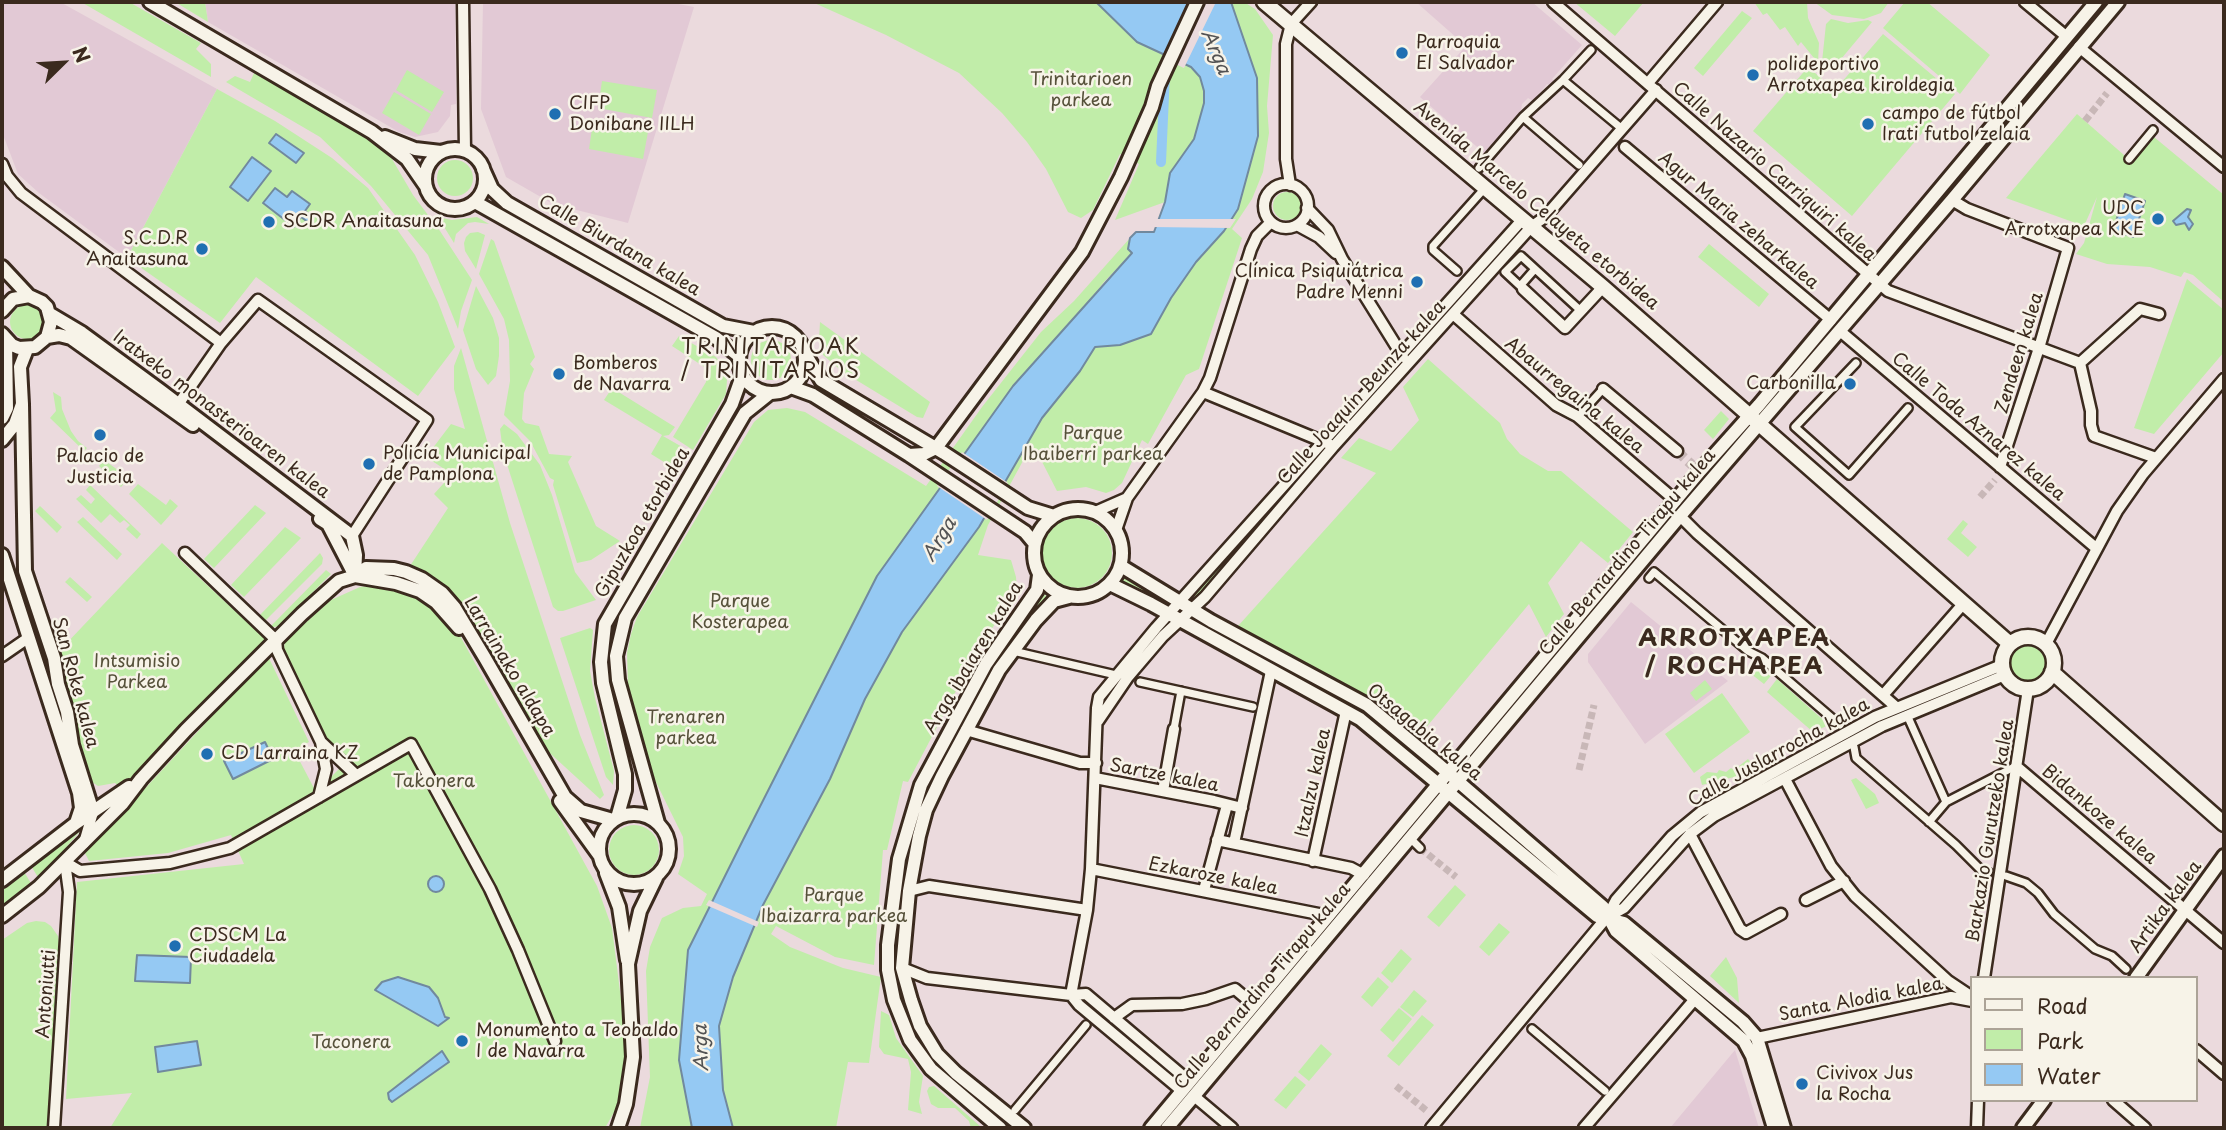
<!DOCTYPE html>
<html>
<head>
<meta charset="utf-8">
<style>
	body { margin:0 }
	#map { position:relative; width:2226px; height:1130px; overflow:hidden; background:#ebdadd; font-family:"Playpen Sans",sans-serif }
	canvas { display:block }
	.frame { position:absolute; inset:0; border:4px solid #3b2a1e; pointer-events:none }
	.legend { position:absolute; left:1970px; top:976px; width:228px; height:126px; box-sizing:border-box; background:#f7f3e8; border:2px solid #aca397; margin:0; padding:9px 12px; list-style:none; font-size:21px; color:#3b2a1e }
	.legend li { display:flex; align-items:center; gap:14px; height:35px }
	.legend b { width:35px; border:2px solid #aca397 }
	.north { position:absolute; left:28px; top:28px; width:70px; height:70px; -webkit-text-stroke:5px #f7f3e8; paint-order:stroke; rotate:66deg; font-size:19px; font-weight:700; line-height:28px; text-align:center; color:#3b2a1e }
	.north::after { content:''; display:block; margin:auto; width:24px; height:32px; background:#3b2a1e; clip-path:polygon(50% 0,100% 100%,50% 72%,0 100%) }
</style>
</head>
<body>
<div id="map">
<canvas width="2226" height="1130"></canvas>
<div class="frame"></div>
<ul class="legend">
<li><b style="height:9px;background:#f7f3e8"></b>Road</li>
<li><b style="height:19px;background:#c1eda9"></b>Park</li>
<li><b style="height:19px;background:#95c9f3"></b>Water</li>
</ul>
<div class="north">N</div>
</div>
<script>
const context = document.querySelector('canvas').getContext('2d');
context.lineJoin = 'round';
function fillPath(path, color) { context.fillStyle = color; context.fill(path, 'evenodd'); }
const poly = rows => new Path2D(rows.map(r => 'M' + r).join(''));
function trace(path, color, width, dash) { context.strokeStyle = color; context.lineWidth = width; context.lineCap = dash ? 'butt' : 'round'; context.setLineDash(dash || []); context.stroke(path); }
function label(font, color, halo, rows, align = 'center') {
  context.font = font + ' "Playpen Sans",sans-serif'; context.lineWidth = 5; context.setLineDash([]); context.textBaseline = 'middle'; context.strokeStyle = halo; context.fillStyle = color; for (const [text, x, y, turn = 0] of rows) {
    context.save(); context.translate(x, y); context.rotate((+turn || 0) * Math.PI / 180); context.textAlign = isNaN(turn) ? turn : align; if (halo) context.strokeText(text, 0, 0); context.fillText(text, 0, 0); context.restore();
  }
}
const built = poly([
	[2,2,60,2,217,89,127,258,39,193,18,174,2,132],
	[205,2,455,2,456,104,451,105,450,116,438,132,415,137,399,132,208,22],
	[483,2,668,2,694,7,628,223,553,204,506,177,481,109],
	[1416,2,1532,2,1582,45,1552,79,1554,81,1551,86,1547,84,1533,101,1528,98,1522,104,1521,111,1484,153,1420,97,1466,46],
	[1631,602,1728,681,1645,744,1588,662,1588,654],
	[1735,1050,1759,1128,1670,1128]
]);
const green = poly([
	[81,2,129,2,201,43,196,49,211,64,211,77],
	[175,2,205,2,208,22],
	[812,2,1096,2,1137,42,1191,67,1200,77,1204,91,1204,103,1194,139,1170,174,1165,202,1115,220,1139,164,1120,154,1093,210,1081,218,1068,212,1046,169,1027,142,1002,113,959,73,886,35],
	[1231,2,1244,2,1255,9,1273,35,1267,106,1269,133,1263,172,1252,199,1232,229,1242,238,1199,369,1186,375,1148,444,1142,440,1122,483,1114,490,1106,493,1086,487,1057,491,1037,452,1030,448,988,525,978,555,1011,560,1016,577,1017,590,976,653,908,782,903,781,887,850,883,850,874,965,835,957,776,926,771,934,790,947,843,968,881,977,869,1063,848,1062,836,1128,733,1128,723,1090,719,1026,733,977,763,905,830,779,865,699,902,632,979,527,1042,418,1095,347,1120,345,1151,334,1171,298,1196,262,1224,231,1257,78],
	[1574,2,1644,2,1615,36],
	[1754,2,1807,2,1808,18,1819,43,1818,63,1801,42,1798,46,1785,27,1780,30,1767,13,1763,15],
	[1814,2,1889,2,1881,13,1864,19,1832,15],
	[1905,2,1927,2,1990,55,1960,94,1883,28],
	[1742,11,1752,18,1703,76,1694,68],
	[1831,19,1848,23,1868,20,1872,22,1836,65,1829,70,1824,68,1822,62,1826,24],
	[1883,34,1955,94,1852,216,1753,131,1808,67,1835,90],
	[407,70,444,92,432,112,396,90],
	[255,71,364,135,392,159,413,195,440,231,472,280,461,311,458,329,428,255,371,186,320,137,226,82,235,76,250,82],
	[602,81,657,90,652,118,598,108],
	[217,89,275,121,332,158,368,188,415,255,438,302,455,347,418,396,256,277,220,323,127,258],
	[394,92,431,114,419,135,382,113],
	[2077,114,2132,162,2154,137,2224,195,2224,302,2193,275,2184,272,2181,277,2150,267,2107,264,2076,254,2084,243,2097,197,2084,226,2006,198],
	[593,122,648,132,643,159,589,149],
	'437 178a18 18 0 1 1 36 0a18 18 0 1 1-36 0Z',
	'1273 206a14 14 0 1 1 28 0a14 14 0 1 1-28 0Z',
	[438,217,452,220,477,217,489,224,475,222,468,223,456,234,454,243],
	[478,232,485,235,476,269,465,251,464,243,466,237,470,233],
	[1130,238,1128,249,1132,253,1104,282,877,576,743,840,688,954,679,1060,692,1128,640,1128,650,1077,646,971,650,947,662,918,683,908,701,906,707,894,678,874,684,856,683,837,653,776,638,725,628,687,627,653,631,634,637,617,754,422,768,410,787,408,805,412,926,486,982,407,1041,332,1074,301],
	[491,239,494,241,535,357,530,364,534,369,524,393,522,419,525,423,539,426,549,454,572,456,568,462,596,526,620,541,591,560,577,563,553,485,554,480,550,478,530,441,504,415,510,381,509,340,504,319,479,274],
	[1509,239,1512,241,1419,346,1416,344],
	[1709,244,1769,294,1759,307,1698,257],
	[2187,279,2224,310,2224,352,2154,434,2134,428],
	[476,286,493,318,499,338,499,356,496,376,488,385,476,369,463,330],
	'10 322a17 17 0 1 1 34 0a17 17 0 1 1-34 0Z',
	[820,322,930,402,923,418,917,417,843,372,823,355,819,341],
	[679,336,716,357,725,370,727,380,726,394,693,450,673,437,706,382,707,373,706,368,672,346],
	'751 360a20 20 0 1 1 40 0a20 20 0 1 1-40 0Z',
	[461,348,510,523,580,735,604,795,600,799,541,745,451,595,442,585,410,566,448,508,434,494,452,474,426,457,451,424,465,429,454,389,454,366],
	[1428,359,1500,423,1507,439,1520,454,1548,471,1561,471,1633,532,1608,563,1581,541,1548,583,1564,614,1546,637,1529,604,1419,736,1377,701,1238,626,1376,473,1341,458,1349,449,1359,438,1391,451,1419,420,1403,387],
	[612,388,675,427,669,435,663,436,684,448,672,467,651,454,662,435,604,400],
	[53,392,61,397,62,409,71,431,78,441,87,448,84,451,50,418,56,411],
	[1721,411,1729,419,1713,439,1704,430],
	[504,424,517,434,540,465,552,495,575,572,596,600,563,611,558,611,553,607,503,452,500,429],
	[1314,457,1318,461,1196,597,1193,595],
	[104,460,129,478,121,487,99,466],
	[138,484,166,505,170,499,178,506,161,525,129,494],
	[90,485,141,534,137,539,126,529,130,525,124,520,120,523,110,514,101,523,76,499,81,495,91,504,95,499,86,490],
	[255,505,266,513,214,568,204,559],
	[40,506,62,527,57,533,35,511],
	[83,517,122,554,117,560,77,522],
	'1042 553a35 35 0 1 1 70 0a35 35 0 1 1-70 0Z',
	[1963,520,1968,524,1961,533,1977,547,1968,557,1947,539],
	[285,527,301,538,244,597,231,585],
	[162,543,265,639,263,644,157,752,138,775,121,788,115,783,98,786,92,782,76,736,77,720,65,682,61,659,62,648],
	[320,553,323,558,322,564,263,623,259,616],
	[326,570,331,574,279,626,269,628],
	[70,577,92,597,87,602,65,582],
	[1124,578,1165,600,1163,603,1122,582],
	[381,584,413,588,453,623,597,886,612,928,626,1039,625,1074,617,1107,605,1128,110,1128,132,1093,66,1099,77,882,244,864,231,835,168,853,89,861,85,853,268,656,309,742,294,750,316,792,341,767,288,660,284,648,285,641,331,600,360,587],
	[1043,593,1047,597,995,668,932,788,898,964,902,993,909,1015,922,1043,946,1072,1013,1128,1006,1128,938,1071,918,1044,897,995,892,961,903,863,927,783,989,666],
	[1200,620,1366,710,1436,770,1434,773,1363,713,1198,623],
	[590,628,593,630,590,671,595,698,614,771,613,785,606,777,560,638],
	'2008 663a19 19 0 1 1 38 0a19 19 0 1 1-38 0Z',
	[1756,658,1774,672,1764,684,1746,670],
	[1777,679,1829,725,1813,732,1767,692],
	[1705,680,1712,689,1696,701,1690,693],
	[1722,693,1750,732,1694,773,1665,734],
	[1748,759,1754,766,1738,776,1702,785,1700,777,1707,772,1717,773,1719,770,1726,772,1731,768,1734,770],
	[1856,778,1875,794,1879,803,1866,809,1851,780],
	'609 850a25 25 0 1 1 50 0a25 25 0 1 1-50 0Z',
	[79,827,82,829,39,879,30,864],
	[23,870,32,885,2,909,2,887],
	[1455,885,1466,895,1439,927,1427,917],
	[36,921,45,922,51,926,58,936,60,947,48,1128,2,1128,2,940,27,923],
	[1499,923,1510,932,1489,956,1479,947],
	[1401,949,1412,959,1392,983,1381,973],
	[1726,957,1737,978,1739,1003,1710,976],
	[1378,977,1389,987,1372,1007,1361,997],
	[1414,990,1427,1001,1413,1017,1400,1007],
	[1399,1008,1412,1019,1393,1042,1380,1030],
	[881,1011,889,1015,896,1038,923,1076,919,1102,922,1114,908,1110,911,1072,908,1059,884,1054,879,1047],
	[1422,1015,1434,1025,1399,1066,1387,1056],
	[1321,1044,1332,1054,1309,1081,1298,1072],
	[1295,1076,1306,1085,1286,1109,1274,1100],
	[934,1086,980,1126,982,1128,971,1128,969,1121,955,1108,938,1108,931,1104,927,1091,929,1087]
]);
const water = poly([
	[1096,2,1231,2,1257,78,1258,136,1238,209,1224,231,1196,262,1171,298,1151,334,1120,345,1095,347,1080,371,1042,418,979,527,902,632,865,699,830,779,763,905,733,977,719,1026,723,1090,733,1128,692,1128,679,1060,688,950,743,840,877,576,1013,386,1132,253,1128,249,1130,238,1136,232,1154,232,1165,202,1170,173,1194,139,1204,103,1204,91,1200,77,1191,67,1137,42,1096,2],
	[276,134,304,153,296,163,269,143,276,134],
	[252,157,271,171,248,201,230,187,252,157],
	[275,188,287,197,292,191,310,204,305,211,313,217,309,223,301,217,294,227,263,203,275,188],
	[2125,194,2145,201,2133,237,2113,230,2125,194],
	[2187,209,2191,210,2188,217,2193,224,2189,230,2185,223,2176,225,2173,221,2187,209],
	[265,742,273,759,233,779,224,761,265,742],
	'428 884a8 8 0 1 1 16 0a8 8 0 1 1-16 0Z',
	[137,955,191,957,190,983,135,981,137,955],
	[398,977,429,987,438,998,445,1017,449,1018,438,1026,375,990,382,982,398,977],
	[197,1041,201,1065,158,1072,155,1047,197,1041],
	[442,1051,449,1062,392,1102,389,1099,388,1093,442,1051]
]);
const pier = poly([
	[1190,2,1216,2,1184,68,1164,59],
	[1155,219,1236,219,1230,228,1152,227],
	[962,452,1008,483,987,520,937,486],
	[709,900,759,922,757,927,706,905]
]);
const canal = poly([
	[1161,162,1165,74]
]);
const pedestrianTunnel = poly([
	[2085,121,2107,93],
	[1980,497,1995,480],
	[1579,770,1594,705],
	[1420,848,1456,877],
	[1396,1086,1427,1111]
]);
const minorTunnel = poly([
	[1677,451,1692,465]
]);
const pedestrian = poly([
	[1563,80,1621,128],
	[1523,117,1579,165],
	[2129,159,2153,130],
	[1479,168,1523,117,1563,80,1591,50],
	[1535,269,1520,286,1505,272,1521,256,1581,311],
	[1457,271,1433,250,1433,246,1484,189],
	[1856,363,1795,427,1849,475,1908,408],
	[1582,412,1603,389],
	[1649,578,1654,572,1748,651,1762,658,1840,725],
	[1013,651,1116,675],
	[1140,682,1253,707],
	[1907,715,1946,802],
	[1174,729,1181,691],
	[1854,747,1856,758,1956,845,1981,870,1988,872],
	[1929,822,1946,802,2016,766],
	[1411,839,1420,848],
	[2006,876,2026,883,2038,893,2054,914,2095,949,2112,956,2126,969],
	[1532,1029,1605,1091],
	[1015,1110,1086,1025]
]);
const minor = poly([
	[463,2,465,151],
	[1553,2,1888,291,2080,363,2091,411,2091,425,2094,436,2156,458],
	[2025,2,2067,37],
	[2079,47,2224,167],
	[1648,83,1717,2],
	[1625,147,1831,320],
	[2,164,7,176,21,193,221,343],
	'1264 206a22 22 0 1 1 44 0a22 22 0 1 1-44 0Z',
	[1290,185,1286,159,1286,44,1291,24,1311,2],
	[1952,200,1967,209,2068,248,2039,348,2000,467],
	[1307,208,1328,230,1342,259,1403,357],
	[1297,225,1319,237,1336,253],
	[1523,289,1565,328,1603,287],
	[1453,314,1556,405,1577,416,1676,501],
	[1840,331,2096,548],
	[2080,363,2140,309,2159,314],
	[1603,389,1677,451],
	[1203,392,1329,444],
	[175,409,221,343,258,300,427,420,352,536],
	[1095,512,1127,498],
	[1680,516,1697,533,1896,707],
	[1116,530,1127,498,1203,392,1210,378,1251,249,1257,236,1271,222],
	[185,553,276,640,277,650,321,742,326,769,319,797],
	[2046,644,2117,511,2143,474,2224,379],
	[2,656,28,638],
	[1884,694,1964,603],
	[1098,721,1128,677,1163,636,1205,597,1333,447,1531,227,1545,217,1656,90],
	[966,730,1080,763,1096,763],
	[321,742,356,775],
	[2016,766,2224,943],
	[1095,778,1214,801,1242,808],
	[1785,779,1831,866,1855,896,1948,981,1972,997],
	[1163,791,1174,729],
	[1690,834,1740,929,1746,933,1781,914],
	[1217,840,1351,868,1364,875],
	[84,843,93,812],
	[1234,843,1271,671],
	[1313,861,1346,711],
	[65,862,80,871,170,863,230,848,411,744,490,889,518,950,555,1041],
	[1091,869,1329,916],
	[1204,890,1227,805],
	[909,891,929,886,1087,910],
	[1806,900,1844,881],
	[1608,917,1624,908,1690,834,1714,816,1882,726,2005,675],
	[902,968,927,978,1071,995,1086,994,1190,1082],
	[1984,978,2028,689],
	[1071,995,1087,910,1091,869,1097,708,1099,697,1156,628,1522,220],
	[1071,995,1079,1005,1182,1091],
	[1114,1018,1132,1005,1182,1004,1206,999,1235,989,1254,1005],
	[1757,1038,1951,997,1972,1001],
	[2196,1050,2224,1074],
	[1194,1096,1232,1128],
	[2113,1100,2145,1128],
	[54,1128,69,892,65,862],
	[1431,1128,1607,917,1616,900,1672,836,1701,812,1875,717,2002,665],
	[1584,1128,1695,999],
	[1977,1128,1978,1100]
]);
const tertiary = poly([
	[150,2,372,132,407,159,425,185],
	[385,137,415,149,441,152],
	'425 179a30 30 0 1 1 60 0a30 30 0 1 1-60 0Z',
	[483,169,492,189,507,203,723,326,754,332],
	[475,202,716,338,739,356],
	[2,267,29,296],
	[2,311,13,299,29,296,42,302,47,307,51,322,47,337,35,347,19,348,12,345,2,334],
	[50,314,82,333,161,391,352,536,356,555,355,576],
	'739 360a33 33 0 1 1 66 0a33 33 0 1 1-66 0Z',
	[47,337,59,335,71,338,193,425],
	[804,352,821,380,826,383,944,453,1028,508,1054,516],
	[791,387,813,395,909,455,1025,532,1035,544],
	[22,404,25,571,54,658,58,684,67,712,72,745,93,812],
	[2,418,7,408,6,340],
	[2,440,15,424,22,404,20,367,27,349],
	[909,455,924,454,936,448,1082,252,1121,177,1152,107,1158,86,1197,2],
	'1034 553a44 44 0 1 1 88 0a44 44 0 1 1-88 0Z',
	[320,519,328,524,355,576],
	[2,555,79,793,81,808,76,823],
	[1121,566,1211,621,1367,705,1438,764,1603,907,1616,931,1744,1041,1752,1056,1774,1128],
	[355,576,396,583,420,591,436,602,459,628],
	[1110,584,1151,604,1360,719,1597,916,1624,923,1743,1022,1757,1038,1784,1128],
	[560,801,599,855],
	'599 849a35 35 0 1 1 70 0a35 35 0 1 1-70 0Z',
	[617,818,625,790,625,774,603,683,601,662,605,624,732,404,742,376],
	[658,823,618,680,616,656,625,618,745,413,770,393],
	[606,873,619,907,627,960],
	[2,880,76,823,129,787],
	[2,916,39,887,122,804,141,779,186,730,302,614,339,581,355,576,366,568,394,569,406,572,422,579,442,593,455,608,485,658,565,797,581,811,613,820],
	[2136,978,2224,856],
	[618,1128,626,1104,633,1057,628,964,640,911,656,878],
	[1000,1128,931,1069,910,1040,894,1000,888,970,888,945,899,859,921,785,986,664,1037,590,1039,575],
	[1024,1128,956,1073,937,1054,920,1026,911,1000,902,968,909,891,919,836,926,810,942,776,999,670,1036,620,1054,601,1069,597],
	[1151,1128,1700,471,1759,405,2096,2],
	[1167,1128,1680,516,1952,200,2118,2],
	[2023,1128,2044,1100]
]);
const secondary = poly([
	[1264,2,1603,287,2010,644],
	'2002 663a26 26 0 1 1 52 0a26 26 0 1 1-52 0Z',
	[2052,672,2224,824]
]);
const markers = [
	[1402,53,7,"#1f6fb2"],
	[1753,75,7,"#1f6fb2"],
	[555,114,7,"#1f6fb2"],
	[1868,124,7,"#1f6fb2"],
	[2158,219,7,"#1f6fb2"],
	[269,222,7,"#1f6fb2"],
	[202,249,7,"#1f6fb2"],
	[1417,282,7,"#1f6fb2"],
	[559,374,7,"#1f6fb2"],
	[1850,384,7,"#1f6fb2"],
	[100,435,7,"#1f6fb2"],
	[369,464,7,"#1f6fb2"],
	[207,754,7,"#1f6fb2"],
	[175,946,7,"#1f6fb2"],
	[462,1041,7,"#1f6fb2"],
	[1802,1084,7,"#1f6fb2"]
];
const poiNames = [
	["Parroquia",1416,43],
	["El Salvador",1416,64],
	["polideportivo",1767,65],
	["Arrotxapea kiroldegia",1767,86],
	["CIFP",569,104],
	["Donibane IILH",569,125],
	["campo de fútbol",1882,114],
	["Irati futbol zelaia",1882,135],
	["UDC",2144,209,"right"],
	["Arrotxapea KKE",2144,230,"right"],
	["SCDR Anaitasuna",283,222],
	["S.C.D.R",188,239,"right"],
	["Anaitasuna",188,260,"right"],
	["Clínica Psiquiátrica",1403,272,"right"],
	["Padre Menni",1403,293,"right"],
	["Bomberos",573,364],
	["de Navarra",573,385],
	["Carbonilla",1836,384,"right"],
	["Policía Municipal",383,454],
	["de Pamplona",383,475],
	["Palacio de",100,457,"center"],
	["Justicia",100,478,"center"],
	["CD Larraina KZ",221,754],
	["CDSCM La",189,936],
	["Ciudadela",189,957],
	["Monumento a Teobaldo",476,1031],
	["I de Navarra",476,1052],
	["Civivox Jus",1816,1074],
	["la Rocha",1816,1095]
];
const parkNames = [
	["Trinitarioen",1081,80],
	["parkea",1081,101],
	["Parque",1093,434],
	["Ibaiberri parkea",1093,455],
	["Parque",740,602],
	["Kosterapea",740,623],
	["Intsumisio",137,662],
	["Parkea",137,683],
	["Trenaren",686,718],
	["parkea",686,739],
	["Takonera",434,782],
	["Parque",834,896],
	["Ibaizarra parkea",834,917],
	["Taconera",351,1043]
];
const streetNames = [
	["Calle Nazario Carriquiri kalea",1774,172,41],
	["Avenida Marcelo Celayeta etorbidea",1536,206,40],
	["Agur Maria zeharkalea",1738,221,40],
	["Calle Biurdana kalea",619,246,30],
	["Zendeen kalea",2020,353,-73],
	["Calle Joaquín Beunza kalea",1362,393,-48],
	["Abaurregaina kalea",1574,396,39],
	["Iratxeko monasterioaren kalea",221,415,37],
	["Calle Toda Aznarez kalea",1978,427,40],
	["Gipuzkoa etorbidea",643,523,-60],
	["Calle Bernardino Tirapu kalea",1628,553,-50],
	["Arga ibaiaren kalea",974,658,-59],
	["Larrainako aldapa",509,667,59],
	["San Roke kalea",75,683,75],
	["Otsagabia kalea",1424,733,39],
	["Calle Juslarrocha kalea",1779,753,-29],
	["Sartze kalea",1164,776,11],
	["Itzalzu kalea",1314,783,-78],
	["Bidankoze kalea",2099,815,40],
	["Barkazio Gurutzeko kalea",1991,831,-81],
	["Ezkaroze kalea",1213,877,11],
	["Artika kalea",2166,907,-54],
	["Calle Bernardino Tirapu kalea",1263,987,-50],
	["Antoniutti",47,994,-86],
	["Santa Alodia kalea",1861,1000,-11]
];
const waterNames = [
	["Arga",1215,52,67],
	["Arga",940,540,-59],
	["Arga",702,1048,-92]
];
const quarterNames = [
	["TRINITARIOAK",771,348],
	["/ TRINITARIOS",771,372]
];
const districtNames = [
	["ARROTXAPEA",1735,639],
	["/ ROCHAPEA",1735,667]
];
fillPath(built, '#e2c9d5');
fillPath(green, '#c1eda9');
fillPath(water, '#95c9f3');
trace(water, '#71899e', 2);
fillPath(pier, '#ebdadd');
trace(canal, '#95c9f3', 10);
trace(pedestrianTunnel, '#c8b7b7', 7, [7, 3.5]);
trace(minorTunnel, '#c8b7b7', 10, [10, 5]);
trace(pedestrian, '#3b2a1e', 12);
trace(minor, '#3b2a1e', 15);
trace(tertiary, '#3b2a1e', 18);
trace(secondary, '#3b2a1e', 19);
trace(pedestrian, '#f7f3e8', 7);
trace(minor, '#f7f3e8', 10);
trace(tertiary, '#f7f3e8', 12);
trace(secondary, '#f7f3e8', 14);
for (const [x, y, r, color] of markers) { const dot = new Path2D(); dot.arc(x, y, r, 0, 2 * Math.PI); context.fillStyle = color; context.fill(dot); trace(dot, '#f7f3e8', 2.5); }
label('18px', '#3b2a1e', '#f7f3e8', poiNames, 'left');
label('18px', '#56513a', '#f7f3e8', parkNames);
label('18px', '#3b2a1e', '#f7f3e8', streetNames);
label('italic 19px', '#525253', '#f7f3e8', waterNames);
context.letterSpacing = '2px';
label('21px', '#3b2a1e', '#f7f3e8', quarterNames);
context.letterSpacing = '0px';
context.letterSpacing = '2px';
label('bold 24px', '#3b2a1e', '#f7f3e8', districtNames);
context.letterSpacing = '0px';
</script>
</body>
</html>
